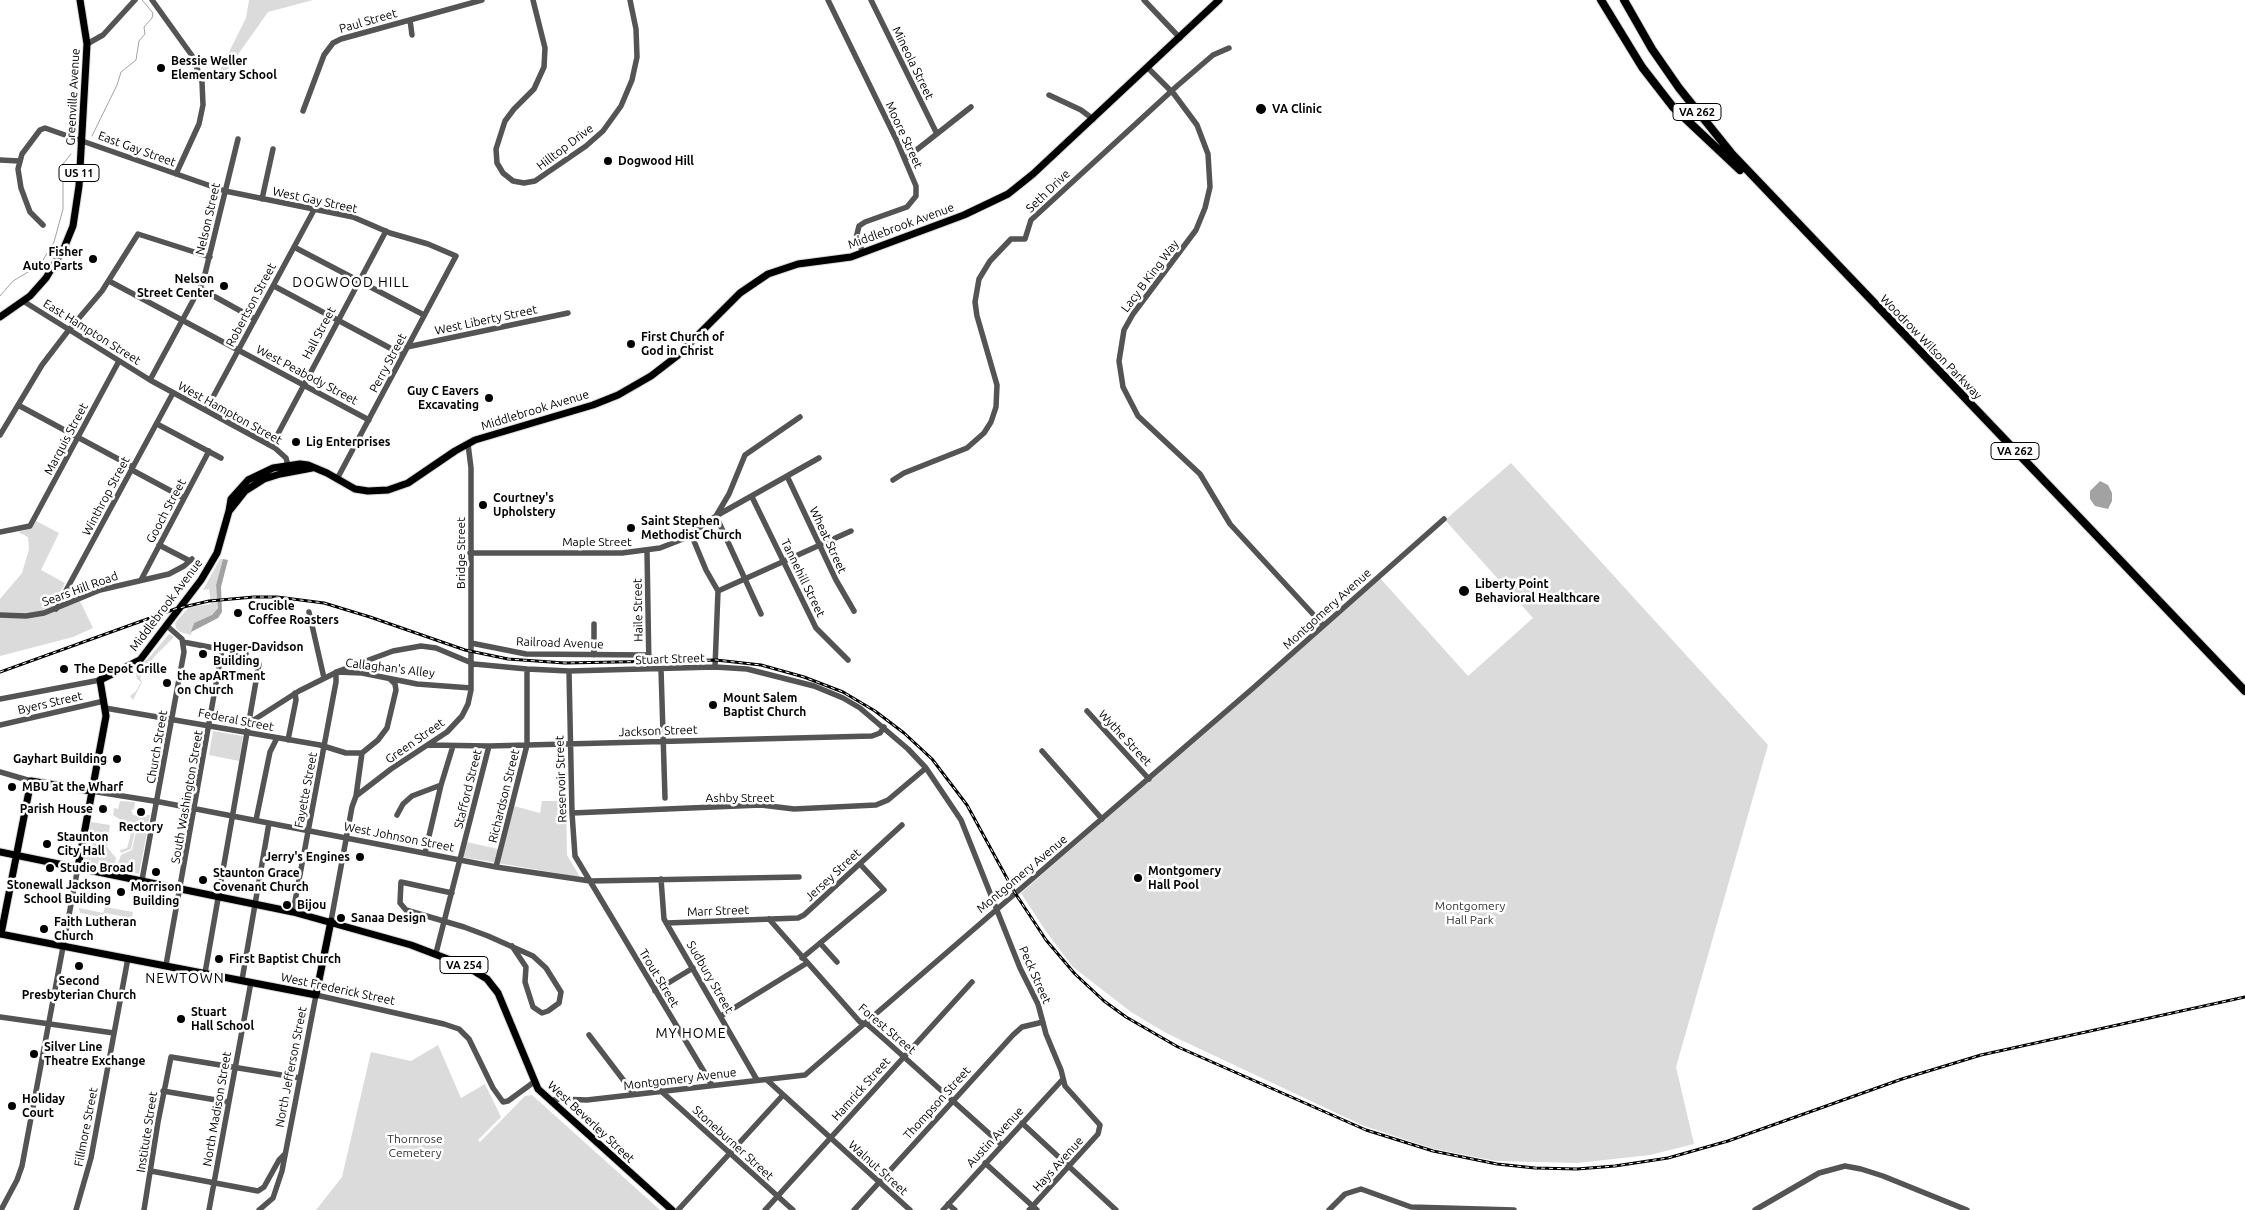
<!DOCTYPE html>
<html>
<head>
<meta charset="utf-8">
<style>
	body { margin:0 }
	canvas { display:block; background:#fff }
</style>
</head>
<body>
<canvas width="2245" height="1210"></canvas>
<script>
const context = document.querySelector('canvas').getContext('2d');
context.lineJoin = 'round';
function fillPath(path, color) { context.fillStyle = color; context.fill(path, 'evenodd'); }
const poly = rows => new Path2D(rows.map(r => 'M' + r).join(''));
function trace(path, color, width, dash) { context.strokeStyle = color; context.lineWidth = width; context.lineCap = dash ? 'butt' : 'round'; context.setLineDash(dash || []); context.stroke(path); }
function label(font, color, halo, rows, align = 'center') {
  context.font = font + ' Ubuntu,sans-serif'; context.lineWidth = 5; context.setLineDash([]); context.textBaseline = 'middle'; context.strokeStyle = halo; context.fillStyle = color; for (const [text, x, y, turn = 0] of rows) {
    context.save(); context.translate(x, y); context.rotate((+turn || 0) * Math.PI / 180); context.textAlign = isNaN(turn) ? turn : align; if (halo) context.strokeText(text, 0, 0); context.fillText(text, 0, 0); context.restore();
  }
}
const green = poly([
	[249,0,313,0,268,12,220,80,216,78,246,18],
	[1511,463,1768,745,1676,1067,1694,1144,1650,1155,1577,1163,1496,1161,1434,1149,1364,1126,1166,1033,1131,1012,1073,967,1045,930,1021,893,1380,578,1468,676,1533,618,1445,520],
	[36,521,59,533,41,570,65,583,50,613,80,601,93,628,73,637,0,656,0,599,22,573,29,549,28,537,18,532,32,528],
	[220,559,223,559,216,585,219,604,217,609,211,616,194,623,191,635,180,632,176,628,175,623,189,607,211,604,209,589,203,590],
	[169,634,174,637,154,657,140,678,142,682,133,700,130,696,136,691,141,682,137,679,135,669,148,659],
	[213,731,243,736,239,761,209,755],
	[120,801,135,802,134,809,131,810,133,815,146,817,147,815,150,815,148,824,139,824,136,826,131,849,121,853,120,850,127,848,131,833,129,832,130,827,120,825,121,820,113,815,114,808,118,809],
	[542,801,566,801,567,855,580,877,462,857,466,842,503,850,514,806,540,813],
	[91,822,110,825,107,847,116,858,114,869,83,862],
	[141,825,148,827,139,874,116,869,121,855,132,850,137,827],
	[105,907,133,912,132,918,104,913,102,922,101,917,80,913,79,908,103,913],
	[438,1045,461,1098,485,1084,501,1117,478,1140,480,1142,525,1096,532,1095,660,1210,316,1210,342,1177,371,1052,411,1061]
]);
const water = poly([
	[2100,481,2108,485,2112,493,2112,501,2108,509,2095,506,2090,499,2090,491],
	[223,559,228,560,221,587,222,612,218,618,191,632,194,623,212,615,218,608,216,585]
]);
const stream = poly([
	[92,136,117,85,121,72,136,60,139,41,145,34,144,27,152,18,153,13,142,0],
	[0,296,13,281,40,265,54,242,63,209,63,164,71,154]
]);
const minor = poly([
	[152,0,193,57,202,82,203,105,199,124,176,174],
	[533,0,545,48,544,67,534,89,514,109,505,121,496,149,497,163,503,173,513,181,524,183,535,181,586,146,603,131,621,106,632,80,637,57,636,29,630,0],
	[828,0,896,139,916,186,916,196,907,207,865,222,859,226,856,238,863,252],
	[871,0,937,134],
	[1144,0,1180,38],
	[410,20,412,35],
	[87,44,103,35,135,0],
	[1148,68,1174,94,1197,125,1208,154,1210,187,1205,208,1196,230,1133,314,1124,330,1119,361,1123,387,1138,416,1200,474,1230,524,1323,625],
	[1049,95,1081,110,1093,119],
	[303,111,324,55,333,43,341,39,482,0],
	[905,159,971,107],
	[0,160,19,161],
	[262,199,273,149],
	[43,225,30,212,21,188,18,169,22,154,40,130,45,128,225,191,353,217,390,233,428,244,456,256,337,479],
	[294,247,424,315],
	[109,281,369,420],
	[274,286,403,355],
	[201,289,255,319],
	[23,301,150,380,275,448,286,458,289,469],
	[407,347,568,313],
	[150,380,203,282,238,139],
	[18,405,133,467],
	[206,410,314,210],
	[157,424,221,458],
	[0,435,42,365,68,331,102,291,138,234,210,257],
	[272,445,386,231],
	[132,470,184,498],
	[787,476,836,580,854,611],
	[893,480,904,473,967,448,984,433,991,422,996,407,997,385,977,316,975,302,979,279,990,261,1011,239,1025,239,1031,220,1177,86,1213,55,1229,48],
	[752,497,816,628,848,660],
	[0,532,30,526,119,361],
	[691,534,706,570,718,591,715,667],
	[159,545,190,561],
	[647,551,649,669],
	[470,553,622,553,660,548,683,539,716,516,819,458],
	[141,580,209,451],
	[718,591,851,531],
	[56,609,173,393],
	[309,612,324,678],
	[761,614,716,516,729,494,745,455,800,417],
	[0,615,26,616,44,613,100,590,169,574,184,566,192,559],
	[594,624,594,655],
	[183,642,246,654],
	[471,643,526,654,649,655],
	[661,669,665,798],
	[569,671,572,813,575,856,712,1085],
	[0,699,100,680],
	[105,708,320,745,346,753,362,753],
	[1087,711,1149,779],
	[249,723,299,691,339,671,393,651,421,646,436,648,474,664,527,669,569,671,715,667,747,669,814,686,843,698,860,708,908,749,926,768,961,820,1020,968,1038,1004,1046,1034,1061,1070,1065,1086,1100,1125,1098,1134,1029,1210],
	[0,725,104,701],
	[288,740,296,700,295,693],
	[428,745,489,746,872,736,880,733,884,727],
	[1042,751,1102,819],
	[0,772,31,781],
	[91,791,160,802,496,867,590,881,799,877],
	[356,796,391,769,447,732,462,716,468,704,471,690,471,468,468,444],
	[572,813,761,805,794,809,876,805,888,800,926,768],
	[397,815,403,804,412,796,441,785],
	[256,820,270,752,277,738],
	[425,853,441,785,453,746],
	[496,867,527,745,527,669],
	[661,879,664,919,757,1080],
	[142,880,184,652,182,639,166,625],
	[452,893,401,882,400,903,406,910,464,927,488,936,533,956,546,968,561,992,559,1003,548,1011,542,1013,533,1007,525,982,526,967,512,946],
	[293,912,336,682,336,672,362,673,417,684,471,688],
	[769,919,860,1022,868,1025,884,1039,1002,1145],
	[331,921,352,807,356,796,362,753,378,740,387,728,396,690,395,684,390,679],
	[667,923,798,918,804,915,902,825],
	[820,943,837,962],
	[436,953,489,746],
	[802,958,884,890,860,864],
	[166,965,222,650],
	[205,973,259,664],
	[242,980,269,823],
	[655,991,693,968],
	[721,1016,807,963],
	[0,1017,114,1033],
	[589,1035,634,1094],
	[767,1080,910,1210],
	[163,1091,228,1102],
	[661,1091,793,1210],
	[551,1101,558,1099,587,1100,805,1075,1252,689,1444,519],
	[1022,1123,1116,1210],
	[985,1163,1037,1210],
	[151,1171,258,1191,264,1187,279,1160,285,1154],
	[948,1204,955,1210],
	[1,1210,17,1180,22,1166,78,867],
	[76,1210,91,1158,128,958],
	[144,1210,158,1122,171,1057,300,1078],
	[209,1210,251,982],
	[259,1210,273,1198,282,1171,316,995,444,1024,459,1029,469,1039,493,1088,503,1102,508,1101,534,1082],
	[678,1210,783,1095],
	[765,1210,972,982],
	[854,1210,1013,1035,1022,1027,1043,1022],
	[943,1210,1063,1079],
	[1329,1210,1345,1194,1361,1189,1411,1207,1514,1210],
	[1755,1210,1819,1173,1845,1166,1861,1169,1883,1176,1967,1210]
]);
const major = poly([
	[0,317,30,296,46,278,64,248,73,226,79,186,87,44,80,0],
	[230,510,245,491,264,479,280,474,312,468],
	[0,852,293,912,411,945,466,966,487,979,498,993,538,1089,672,1210],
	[78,867,106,716,100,680,140,660,201,580,217,553,229,511,231,499,248,480,273,468,300,464,308,465,327,473,355,489,368,491,388,490,408,483,455,451,475,440,593,405,618,395,651,376,677,356,740,293,768,274,798,264,851,257,964,215,1008,194,1033,174,1219,0],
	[0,934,316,995,331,921],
	[1,934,31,781,91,791]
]);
const highway = poly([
	[1601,0,1642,67,1673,107,1740,170],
	[1624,0,1652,49,1679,88,1732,154,2245,691]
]);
const rail = poly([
	[0,672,175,609,209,601,254,597,277,597,324,603,370,617,465,650,508,659,565,663,716,660,761,665,804,677,843,692,875,711,904,733,932,759,967,805,1015,893,1046,940,1075,974,1104,1001,1126,1017,1178,1047,1366,1130,1433,1151,1497,1164,1535,1168,1577,1169,1615,1166,1668,1158,1728,1141,1902,1079,1981,1055,2245,997]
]);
const markers = [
	[161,68,5,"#000"],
	[1261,109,6,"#000"],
	[608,161,5,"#000"],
	[93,259,5,"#000"],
	[224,286,5,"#000"],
	[631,344,5,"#000"],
	[489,398,5,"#000"],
	[296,442,5,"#000"],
	[483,505,5,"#000"],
	[631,528,5,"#000"],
	[1464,591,6,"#000"],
	[238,613,5,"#000"],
	[203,654,5,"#000"],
	[64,669,5,"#000"],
	[167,683,5,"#000"],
	[713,705,5,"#000"],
	[117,759,5,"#000"],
	[12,787,5,"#000"],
	[103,809,5,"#000"],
	[141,812,5,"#000"],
	[47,844,5,"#000"],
	[360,857,5,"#000"],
	[50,868,5,"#000"],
	[156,872,5,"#000"],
	[1138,878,5,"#000"],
	[203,880,5,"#000"],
	[121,892,5,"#000"],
	[287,905,5,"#000"],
	[341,918,5,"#000"],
	[44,929,5,"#000"],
	[219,959,5,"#000"],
	[79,966,5,"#000"],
	[181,1019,5,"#000"],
	[34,1054,5,"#000"],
	[12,1106,5,"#000"]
];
const shields = [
	[1697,112,48],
	[79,173,40],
	[2015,451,48],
	[464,965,48]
];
const shieldNames = [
	["VA 262",1697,112],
	["US 11",79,173],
	["VA 262",2015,451],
	["VA 254",464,965]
];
const streetNames = [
	["Paul Street",368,21,-16],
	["Mineola Street",913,63,64],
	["Greenville Avenue",73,97,-87],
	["Moore Street",904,135,65],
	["Hilltop Drive",565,147,-37],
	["East Gay Street",137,149,20],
	["Seth Drive",1048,191,-44],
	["West Gay Street",315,200,12],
	["Nelson Street",208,219,-77],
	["Middlebrook Avenue",901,226,-20],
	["Lacy B King Way",1150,276,-53],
	["Robertson Street",251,305,-62],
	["West Liberty Street",486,320,-12],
	["East Hampton Street",92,332,32],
	["Hall Street",319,333,-62],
	["Woodrow Wilson Parkway",1931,347,46],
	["Perry Street",388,363,-62],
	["West Peabody Street",307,375,28],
	["Middlebrook Avenue",535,410,-17],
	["West Hampton Street",230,413,29],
	["Marquis Street",66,439,-62],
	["Winthrop Street",106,496,-62],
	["Gooch Street",166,511,-62],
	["Wheat Street",828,540,65],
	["Maple Street",597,542],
	["Bridge Street",461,553,-90],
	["Tannehill Street",803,578,64],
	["Sears Hill Road",80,589,-20],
	["Middlebrook Avenue",166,605,-53],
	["Montgomery Avenue",1327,609,-42],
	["Haile Street",638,610,-91],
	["Railroad Avenue",560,643,2],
	["Stuart Street",670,659,-2],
	["Callaghan's Alley",390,668,7],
	["Byers Street",50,703,-13],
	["Federal Street",236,720,11],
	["Jackson Street",658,731,-2],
	["Wythe Street",1125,738,47],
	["Green Street",415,741,-35],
	["Church Street",157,747,-80],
	["Reservoir Street",561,779,-92],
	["Stafford Street",468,789,-76],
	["Fayette Street",306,790,-79],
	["Richardson Street",504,796,-76],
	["South Washington Street",187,797,-80],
	["Ashby Street",740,798],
	["West Johnson Street",399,837,11],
	["Montgomery Avenue",1022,874,-40],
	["Jersey Street",833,875,-43],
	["Marr Street",718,911,-2],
	["Peck Street",1035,975,66],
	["Sudbury Street",710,977,60],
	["Trout Street",659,978,59],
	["West Frederick Street",338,989,12],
	["Forest Street",887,1029,40],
	["North Jefferson Street",291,1067,-79],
	["Montgomery Avenue",680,1079,-7],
	["Hamrick Street",861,1089,-48],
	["Thompson Street",937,1103,-48],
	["North Madison Street",217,1109,-80],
	["West Beverley Street",591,1122,43],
	["Fillmore Street",86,1127,-79],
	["Institute Street",147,1132,-81],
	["Austin Avenue",995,1137,-47],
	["Stoneburner Street",733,1143,42],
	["Hays Avenue",1058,1164,-48],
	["Walnut Street",878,1168,42]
];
const poiNames = [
	["Bessie Weller",171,61],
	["Elementary School",171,75],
	["VA Clinic",1272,109],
	["Dogwood Hill",618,161],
	["Fisher",83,252,"right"],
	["Auto Parts",83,266,"right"],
	["Nelson",214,279,"right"],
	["Street Center",214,293,"right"],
	["First Church of",641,337],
	["God in Christ",641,351],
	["Guy C Eavers",479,391,"right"],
	["Excavating",479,405,"right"],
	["Lig Enterprises",306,442],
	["Courtney's",493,498],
	["Upholstery",493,512],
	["Saint Stephen",641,521],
	["Methodist Church",641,535],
	["Liberty Point",1475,584],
	["Behavioral Healthcare",1475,598],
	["Crucible",248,606],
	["Coffee Roasters",248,620],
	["Huger-Davidson",213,647],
	["Building",213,661],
	["The Depot Grille",74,669],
	["the apARTment",177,676],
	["on Church",177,690],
	["Mount Salem",723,698],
	["Baptist Church",723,712],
	["Gayhart Building",107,759,"right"],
	["MBU at the Wharf",22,787],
	["Parish House",93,809,"right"],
	["Rectory",141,827,"center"],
	["Staunton",57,837],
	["City Hall",57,851],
	["Jerry's Engines",350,857,"right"],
	["Studio Broad",60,868],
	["Montgomery",1148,871],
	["Hall Pool",1148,885],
	["Staunton Grace",213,873],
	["Covenant Church",213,887],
	["Stonewall Jackson",111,885,"right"],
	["School Building",111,899,"right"],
	["Morrison",156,887,"center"],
	["Building",156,901,"center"],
	["Bijou",297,905],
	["Sanaa Design",351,918],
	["Faith Lutheran",54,922],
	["Church",54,936],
	["First Baptist Church",229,959],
	["Second",79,981,"center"],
	["Presbyterian Church",79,995,"center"],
	["Stuart",191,1012],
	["Hall School",191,1026],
	["Silver Line",44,1047],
	["Theatre Exchange",44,1061],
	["Holiday",22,1099],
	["Court",22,1113]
];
const parkNames = [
	["Montgomery",1470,906],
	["Hall Park",1470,920],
	["Thornrose",415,1139],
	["Cemetery",415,1153]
];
const neighbourhoodNames = [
	["DOGWOOD HILL",351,282],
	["NEWTOWN",185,978],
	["MY HOME",691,1033]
];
fillPath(green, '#dbdbdb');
fillPath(water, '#a2a2a2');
trace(stream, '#a2a2a2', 1);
trace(major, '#dbdbdb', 9);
trace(highway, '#dbdbdb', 10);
trace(minor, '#545454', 5.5);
trace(major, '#000', 7);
trace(highway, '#000', 8);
trace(rail, '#000', 3);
trace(rail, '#fff', 1, [4]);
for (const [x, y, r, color] of markers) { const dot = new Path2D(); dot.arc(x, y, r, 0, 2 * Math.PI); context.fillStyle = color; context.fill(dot); trace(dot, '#fff', 2); }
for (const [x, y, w] of shields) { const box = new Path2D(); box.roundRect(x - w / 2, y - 8.5, w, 17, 4); context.fillStyle = '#fff'; context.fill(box); trace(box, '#000', 1); }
label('bold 11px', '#000', null, shieldNames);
label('12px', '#000', '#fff', streetNames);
label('bold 12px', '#000', '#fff', poiNames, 'left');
label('12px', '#323232', '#fff', parkNames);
context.letterSpacing = '1px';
label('14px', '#000', '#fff', neighbourhoodNames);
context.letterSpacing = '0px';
</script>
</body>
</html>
